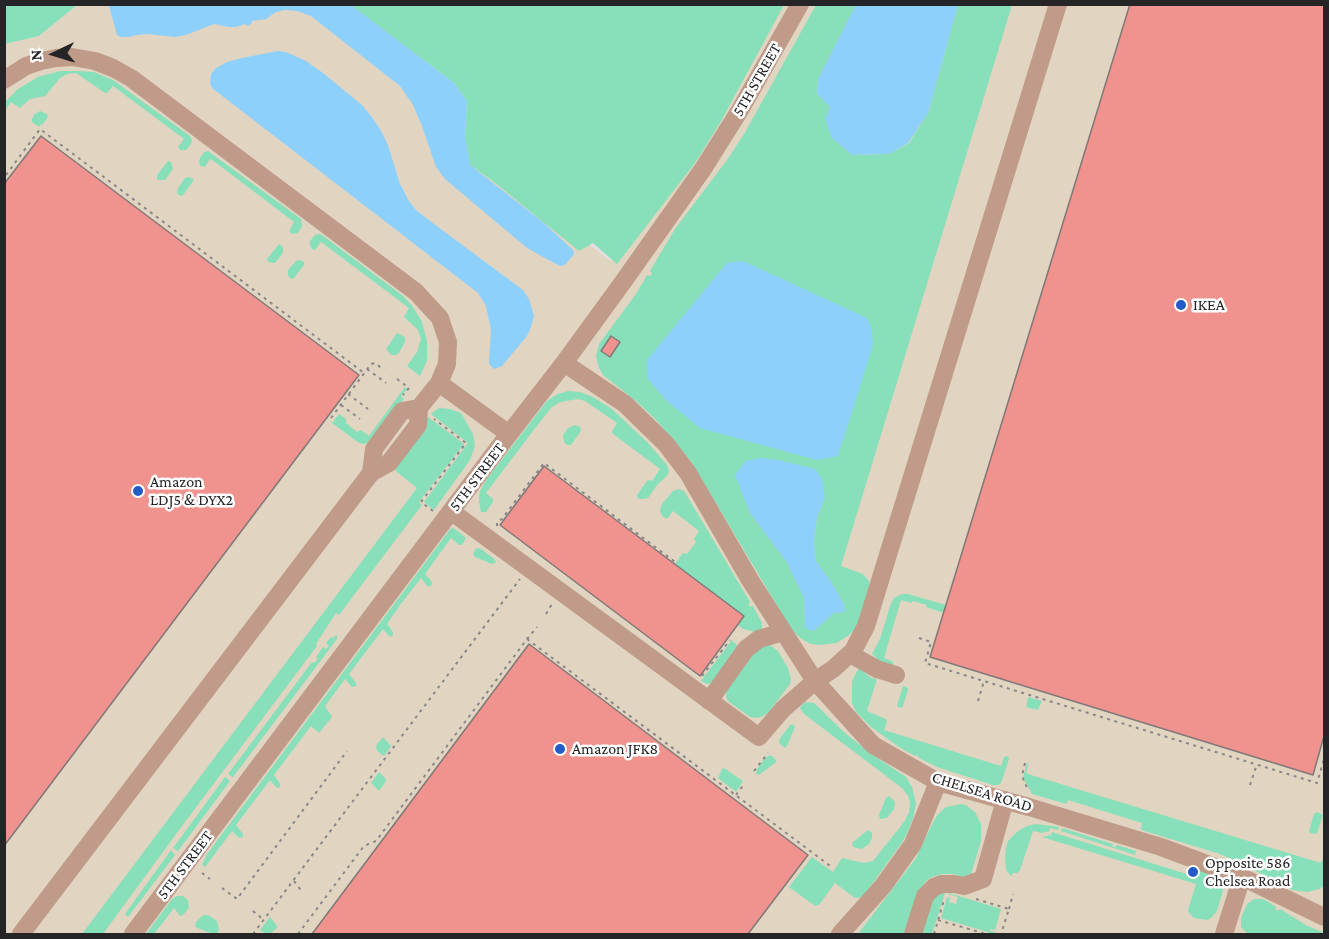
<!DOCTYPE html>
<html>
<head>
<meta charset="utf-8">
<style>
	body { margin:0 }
	#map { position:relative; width:1329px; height:939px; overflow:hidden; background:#e4dfe4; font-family:"Crimson Pro",serif }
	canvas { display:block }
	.frame { position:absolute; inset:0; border:6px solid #252426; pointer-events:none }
	.north { position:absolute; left:24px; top:24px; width:60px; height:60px; -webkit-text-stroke:4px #fff; paint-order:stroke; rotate:266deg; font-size:16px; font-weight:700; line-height:24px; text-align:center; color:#252426 }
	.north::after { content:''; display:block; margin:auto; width:21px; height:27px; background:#252426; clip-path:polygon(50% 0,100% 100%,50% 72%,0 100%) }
</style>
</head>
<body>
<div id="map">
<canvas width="1329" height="939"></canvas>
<div class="frame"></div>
<div class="north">N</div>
</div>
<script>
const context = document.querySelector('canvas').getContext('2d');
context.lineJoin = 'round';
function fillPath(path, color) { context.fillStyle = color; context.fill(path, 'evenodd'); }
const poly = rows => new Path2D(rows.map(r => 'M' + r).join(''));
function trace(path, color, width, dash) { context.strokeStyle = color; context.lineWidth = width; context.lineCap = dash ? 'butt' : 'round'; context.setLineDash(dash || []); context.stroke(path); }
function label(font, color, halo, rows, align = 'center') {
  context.font = font + ' "Crimson Pro",serif'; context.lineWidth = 5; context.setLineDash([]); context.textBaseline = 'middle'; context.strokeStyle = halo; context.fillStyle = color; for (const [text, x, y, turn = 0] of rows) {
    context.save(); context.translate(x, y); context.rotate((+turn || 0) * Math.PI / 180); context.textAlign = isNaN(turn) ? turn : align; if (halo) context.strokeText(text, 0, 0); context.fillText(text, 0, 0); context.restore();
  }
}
const industrial = poly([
	[77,5,388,5,482,163,611,261,750,5,1324,5,1324,934,5,934,4,44,39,36]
]);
const green = poly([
	[4,5,5,4,77,5,39,36,5,44],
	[351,5,784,5,720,123,695,163,617,264,593,243,579,251,494,182,470,165,465,137,467,101,454,83],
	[816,5,856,5,818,79,817,94,830,107,832,138,852,155,889,154,909,143,928,113,958,5,1012,5,841,566,863,574,869,581,870,587,857,627,848,636,836,643,821,645,811,644,805,641,798,636,791,629,692,463,656,420,636,401,603,375,598,366,596,356,599,344,636,294,647,275,650,276,652,273,650,271,675,229,727,160,744,134],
	[825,497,817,518,814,542,816,561,831,582,844,604,845,612,834,613,814,631,805,627,804,598,786,561,750,513],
	[60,71,78,71,94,72,113,80,190,136,192,140,191,144,186,150,180,150,178,147,184,139,113,86,107,93,105,93,76,73,67,74,60,78,45,96,30,99,20,108,11,102,5,111,5,102,18,89,38,77],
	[40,111,47,114,48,117,42,125,41,124,39,127,32,122,32,119,34,115],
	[208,151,301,219,302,226,298,233,292,234,289,231,294,222,215,162,210,159,205,167,201,166,199,163,200,158,204,152],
	[168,161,171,162,173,169,165,180,159,180,157,179,157,175],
	[190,177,194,180,183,195,180,196,177,193,178,188,185,178],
	[319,234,322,235,403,296,413,307,422,322,427,341,427,361,420,376,407,366,417,352,421,339,418,330,404,317,409,308,321,242,315,250,313,250,310,246,310,241,315,235],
	[279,244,283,247,283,253,275,263,268,262,267,259],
	[300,260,304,262,304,265,294,278,291,279,288,275,288,270,296,261],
	[397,333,405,337,405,342,399,353,396,355,391,355,386,349],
	[405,387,407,389,401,397,404,399,368,443,364,444,359,443,332,423,339,414,346,419,346,423,357,432,361,430,369,436],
	[568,391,580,392,593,397,612,409,648,443,667,465,669,472,667,476,658,484,648,498,644,499,638,499,637,495,647,481,649,480,652,481,660,469,613,434,612,431,617,423,585,401,578,399,566,401,558,403,551,408,536,427,486,493,493,499,493,502,486,512,481,512,479,502,479,497,480,491,486,480,547,401,558,394],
	[439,408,450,409,461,413,473,434,475,446,470,460,434,510,424,502,468,443,431,414],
	[428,417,464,444,419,502,422,505,339,615,336,613,316,644,317,646,179,830,103,934,82,934,417,488,397,472,395,469,408,444],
	[575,425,580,427,581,431,571,445,567,445,564,442,563,435,568,428],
	[679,489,684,491,686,494,750,602,748,604,751,607,753,606,762,623,762,629,755,632,743,629,738,625,744,616,675,564,683,553,687,554,696,542,694,539,699,531,673,511,668,518,665,518,662,516,660,510,662,504,673,491],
	[451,528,455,529,466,538,462,545,459,545,451,538,425,574,432,582,432,585,428,587,421,578,400,605,387,624,393,632,393,636,390,637,383,629,349,674,356,683,356,686,352,687,345,679,325,706,332,717,319,733,311,726,274,775,280,784,280,787,277,788,270,780,236,825,243,834,243,837,239,838,232,831,205,867,202,865,207,854],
	[476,548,481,549,493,558,496,562,495,563,492,564,475,557,473,554],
	[902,594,908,594,946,605,944,613,926,607,927,605,913,601,911,603,901,600,884,658,892,661,894,665,882,663,872,654,880,639,890,606,894,598],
	[336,635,337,636,337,639,233,777,228,774,312,662,314,663,318,659,316,657,323,647,326,649,329,646,326,643,331,637,333,638],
	[732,640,737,645,738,650,714,682,707,684,701,681],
	[766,645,770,645,778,651,788,668,791,679,790,684,768,713,761,717,756,718,750,717,728,701,726,697,726,691,754,653],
	[859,668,871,678,877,679,867,711,886,719,887,722,884,730,1001,766,1004,757,1008,756,1009,759,1001,783,998,785,993,785,937,767,919,758,919,757,916,755,915,756,899,747,871,727,856,712,852,703,852,682,854,677],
	[903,686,907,687,908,690,903,706,901,708,898,707,897,705],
	[1028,697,1042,701,1038,710,1026,707],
	[805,702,814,703,845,733,870,753,906,777,912,787,916,803,913,819,905,838,863,897,855,898,835,883,819,905,815,906,789,887,812,857,833,872,842,858,864,863,873,861,904,822,909,812,910,802,908,796,903,789,898,785,804,714,800,708,802,705],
	[791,724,794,725,795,727,787,746,785,748,779,743,780,738],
	[383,737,391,746,384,756,378,752,376,748,377,744],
	[771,755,776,760,776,762,759,775,756,774,757,769,766,757],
	[1027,762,1028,765,1026,773,1031,775,1321,863,1324,855,1324,886,1319,889,1308,892,1292,890,1237,861,1217,853,1141,830,1142,823,1068,800,1066,804,1032,794,1023,778],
	[724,768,743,781,736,792,718,778,722,769],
	[379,772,386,779,386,781,379,791,371,783],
	[225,777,230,781,178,851,173,848],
	[889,796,895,802,894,809,887,818,880,819,879,815,886,798],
	[962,804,967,806,975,812,981,824,981,841,971,874,963,877,953,874,942,874,932,877,927,880,920,889,905,934,858,934,916,858,932,824,938,814,946,807],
	[1317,812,1323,815,1317,833,1316,834,1310,833,1309,831,1314,814],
	[1036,824,1059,827,1058,830,1050,828,1049,831,1042,833,1033,831,1020,870,1017,873,1013,873,1012,876,1010,875,1006,870,1005,857,1006,848,1008,841,1018,831,1027,826],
	[1062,828,1113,844,1112,846,1116,847,1117,845,1136,851,1135,855,1061,831],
	[868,830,872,833,872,838,869,844,862,849,853,847,852,843],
	[1052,832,1193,876,1195,869,1214,875,1220,881,1223,891,1217,911,1211,918,1207,920,1194,918,1189,913,1188,910,1196,884,1042,837,1051,835],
	[171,850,175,855,128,917,125,914],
	[946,890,932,934,921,934,932,899],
	[949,893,1001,909,995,930,990,929,990,931,995,932,994,934,941,918,947,897,950,898,949,902,956,904,958,897,948,894],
	[177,896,183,896,188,900,189,908,183,915,180,916,174,908,154,934,146,934,172,899],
	[1254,899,1262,899,1267,901,1276,907,1275,909,1278,911,1280,909,1306,925,1324,933,1324,934,1247,933,1241,927,1241,918,1247,904],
	[203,915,208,915,217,921,219,929,217,934,213,934,195,927,196,922],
	[270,917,277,926,277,928,271,933,265,933,260,930]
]);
const water = poly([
	[110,4,351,5,454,83,467,101,465,137,470,165,544,223,573,250,574,254,565,265,560,266,543,257,527,248,445,179,436,167,422,126,413,105,400,86,311,16,297,11,285,10,276,12,266,19,252,21,251,24,247,26,245,24,236,27,229,27,214,24,186,35,175,37,147,34,137,35,129,37,121,37,117,35,109,6],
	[856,5,958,5,928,113,908,143,889,154,852,155,832,138,825,119,830,107,817,94,818,79],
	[278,51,286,52,306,61,323,73,362,105,371,116,380,129,388,145,400,184,409,201,416,210,430,221,523,290,529,299,534,316,531,327,527,336,502,366,494,369,489,364,489,358,491,331,489,320,486,306,478,293,212,88,210,83,211,74,216,68,227,62,242,58],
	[743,261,867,318,872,330,873,345,838,456,817,460,700,428,667,401,648,379,647,360,727,263],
	[761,458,779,460,815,469,822,479,825,497,817,518,814,542,816,561,831,582,844,604,845,612,834,613,814,631,805,628,804,598,786,561,750,513,735,475,746,461]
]);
const building = poly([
	[1130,4,1324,4,1324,736,1313,775,930,657,1130,4],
	[41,136,359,375,4,846,4,184,41,136],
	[611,336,620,342,610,357,601,351,611,336],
	[544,466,744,616,700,676,500,525,544,466],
	[529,644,808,855,748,934,312,934,529,644]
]);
const path = poly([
	[6,175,40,129,364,373],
	[367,369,386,383],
	[397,379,409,388,403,395],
	[348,394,368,409],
	[341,405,360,419],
	[331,418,371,364,375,363,384,370],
	[433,511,421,502,466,443,434,419],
	[497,526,497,522,502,519,544,463,675,562],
	[546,614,552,604],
	[919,638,931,642,925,663,1317,783,1324,759],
	[527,639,833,868],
	[702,676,730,640],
	[978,701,984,681],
	[1025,763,1022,776,1028,790],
	[754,771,768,753],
	[1250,785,1257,764],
	[736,795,745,783],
	[202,873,210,879],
	[294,881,303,893],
	[222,888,237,899,347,751],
	[976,899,1009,909,1001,934],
	[1009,909,1013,894],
	[253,911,264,920],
	[938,920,986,934],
	[253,934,520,579],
	[298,934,364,846,376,841,527,639,537,627],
	[934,934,944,900]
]);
const minor = poly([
	[4,80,26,66,41,61,56,58,72,57,95,61,113,68,131,78,416,292,440,318,448,342,447,364,439,383,419,408,418,425,389,463,371,473,21,934],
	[564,363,625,404,666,444,688,473,750,580,815,681,873,745,938,782,1029,807,1161,847,1242,877,1324,917],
	[439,383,509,434],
	[371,473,374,449,402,411,419,408],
	[452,512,759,737,783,709,815,681,833,669,853,651,866,626,1058,4],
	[850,654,877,669,896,675],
	[709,701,746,649,759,639,783,632],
	[133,934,509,434,564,363,623,282,703,169,740,110,800,4],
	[840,934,883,886,913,844,938,782],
	[913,934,925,896,934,887,942,884,954,884,964,886,983,879,1005,800],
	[1224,934,1242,877]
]);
const markers = [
	[1181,305,6,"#235cc9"],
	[138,491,6,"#235cc9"],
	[560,749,6,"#235cc9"],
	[1193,872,6,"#235cc9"]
];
const streetNames = [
	["5TH STREET",757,80,-60],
	["5TH STREET",477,477,-53],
	["CHELSEA ROAD",982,792,17],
	["5TH STREET",185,865,-53]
];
const poiNames = [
	["IKEA",1193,305],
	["Amazon",150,482],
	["LDJ5 & DYX2",150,500],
	["Amazon JFK8",572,749],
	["Opposite 586",1205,863],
	["Chelsea Road",1205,881]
];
fillPath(industrial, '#e1d5c1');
fillPath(green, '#88e0ba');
fillPath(water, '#8ed0fc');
fillPath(building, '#f0928e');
trace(building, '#807978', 1.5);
trace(path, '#8a878b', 2, [3, 4.5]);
trace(minor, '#c09b89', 18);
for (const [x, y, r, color] of markers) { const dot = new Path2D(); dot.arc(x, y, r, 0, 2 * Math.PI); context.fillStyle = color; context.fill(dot); trace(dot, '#fff', 2); }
label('16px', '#252426', '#fff', streetNames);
label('16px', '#252426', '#fff', poiNames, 'left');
</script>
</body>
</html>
